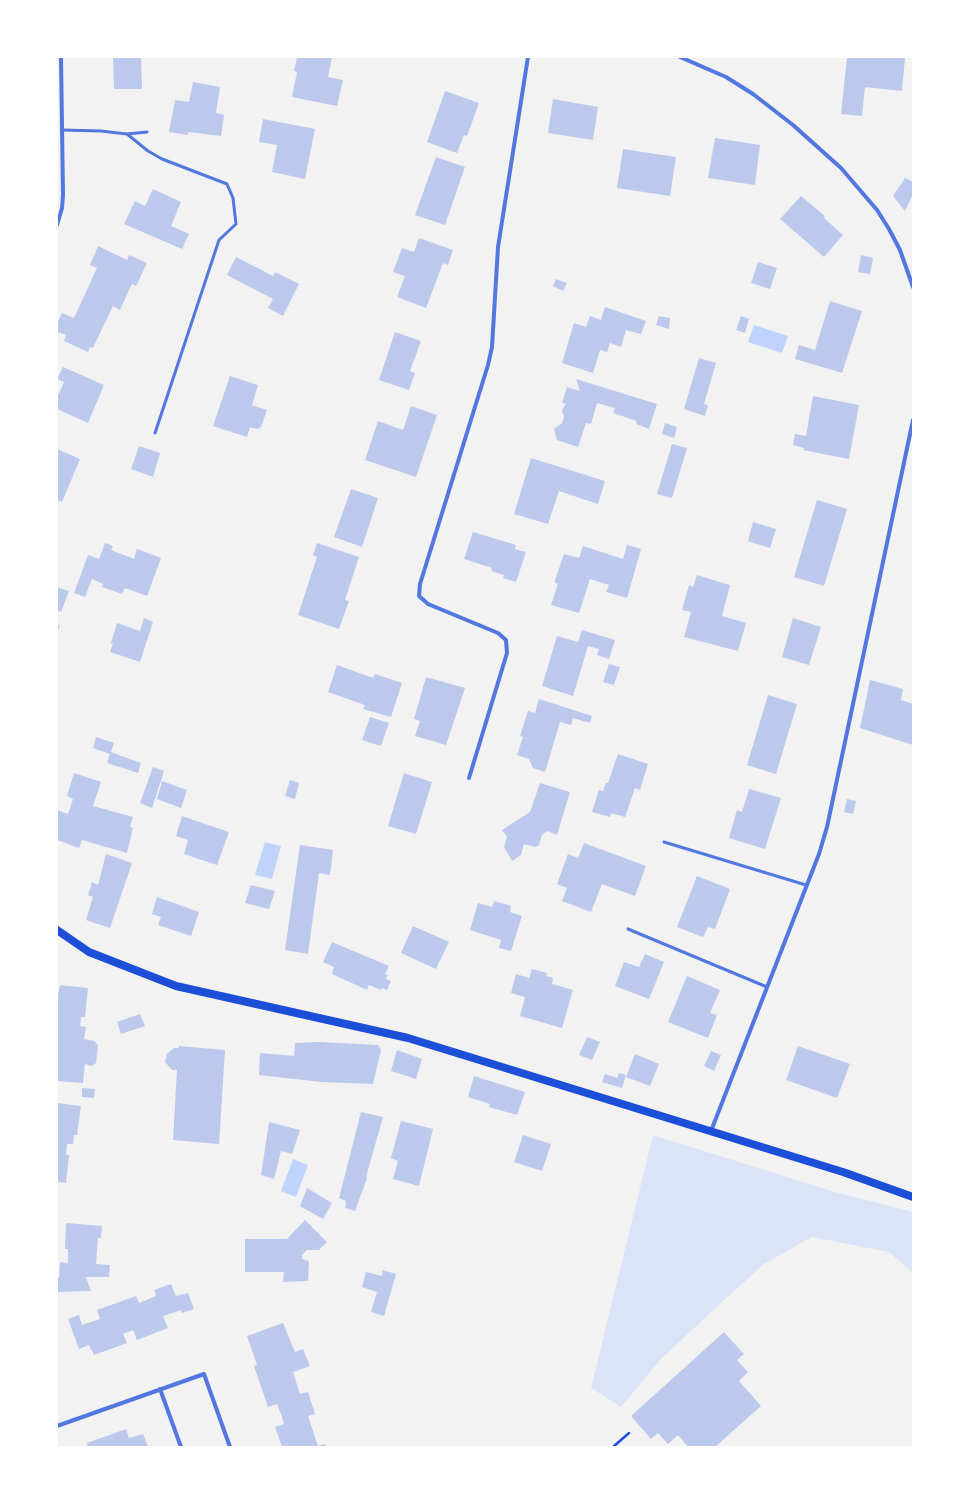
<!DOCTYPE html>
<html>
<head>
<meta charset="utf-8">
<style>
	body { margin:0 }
	#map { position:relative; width:970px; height:1504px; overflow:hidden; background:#f2f2f2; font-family:Mulish,sans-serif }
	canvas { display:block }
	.frame { position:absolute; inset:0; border:58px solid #fff; pointer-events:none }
</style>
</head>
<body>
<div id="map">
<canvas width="970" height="1504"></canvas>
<div class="frame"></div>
</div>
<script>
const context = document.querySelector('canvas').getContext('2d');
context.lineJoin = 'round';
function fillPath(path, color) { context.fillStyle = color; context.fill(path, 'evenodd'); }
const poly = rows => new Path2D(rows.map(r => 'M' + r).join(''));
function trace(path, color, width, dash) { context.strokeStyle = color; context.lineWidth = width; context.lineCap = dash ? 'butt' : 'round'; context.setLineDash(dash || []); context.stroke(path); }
const green = poly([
	[653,1135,838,1193,913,1212,913,1273,889,1252,812,1237,764,1264,721,1303,661,1359,621,1407,591,1388]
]);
const water = poly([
	[754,325,788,336,782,353,748,342],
	[265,842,281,846,272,879,255,875],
	[293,1159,308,1165,296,1197,281,1191]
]);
const building = poly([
	[113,57,141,57,142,89,114,89],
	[297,57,332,57,328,77,343,80,337,106,292,97,297,72,294,71],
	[847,57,905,57,902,91,865,87,862,116,841,114],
	[193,82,220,87,216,113,224,115,221,136,188,132,188,135,169,132,175,100,189,102],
	[445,91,479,103,467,136,464,135,457,153,427,142],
	[553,99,598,107,593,140,548,133],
	[263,119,315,129,305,179,272,172,277,145,259,142],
	[715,138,760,145,755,185,708,178],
	[623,149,676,157,670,196,617,188],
	[436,157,465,167,445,225,415,215],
	[905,178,913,182,913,194,905,211,893,196],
	[153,189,181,202,171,226,189,234,182,249,124,224,135,201,145,206],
	[801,196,825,216,824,218,843,235,824,257,780,219],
	[419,238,453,250,448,265,443,263,426,308,397,297,405,276,393,272,402,248,414,252],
	[98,246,127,260,129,255,147,263,136,286,132,284,120,310,113,306,93,348,90,347,88,352,64,341,66,335,57,332,57,324,62,313,74,318,97,268,90,265],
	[861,255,873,258,870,274,858,272],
	[236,257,273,276,275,272,299,284,283,316,268,308,273,299,227,275],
	[758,262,777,268,770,289,751,283],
	[556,279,567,283,563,291,553,286],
	[830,301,862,311,842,373,795,359,799,345,815,350],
	[605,307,646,321,641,334,626,330,621,347,610,343,607,352,600,350,593,373,562,363,574,323,586,327,590,316,601,320],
	[659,316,670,318,669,329,656,325],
	[741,316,749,319,745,333,736,330],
	[395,332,421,341,410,371,415,373,409,390,379,380],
	[699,358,716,363,704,404,708,406,705,416,684,409],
	[63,367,104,385,88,423,57,409,57,398,64,382,57,379],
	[230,376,258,385,252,405,267,410,261,427,257,429,250,427,247,437,213,426],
	[576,379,657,404,649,429,636,424,637,421,613,413,615,408,597,403,591,424,586,423,578,447,557,440,554,429,562,423,564,417,562,410,566,404,562,403,567,387,580,391],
	[813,396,859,405,849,459,803,450,804,448,793,445,795,434,806,436],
	[411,406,437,415,416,477,365,460,378,421,403,430],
	[665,423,677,427,674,438,662,434],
	[672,444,687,448,672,498,657,494],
	[139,446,160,453,153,477,131,469],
	[57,449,80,459,62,502,57,500],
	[531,458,605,481,598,504,559,491,548,524,514,514],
	[351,489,378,498,362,547,334,537],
	[817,500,847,509,824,586,794,577],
	[753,522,776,529,770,548,748,541],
	[473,532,516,545,515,549,526,552,516,582,503,578,504,575,491,571,492,568,464,559],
	[105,543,113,546,111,550,134,559,137,549,161,558,147,596,125,588,122,594,102,587,103,584,92,579,85,597,74,593,88,555,99,559],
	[317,543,359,557,345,600,349,601,339,629,298,615,317,557,313,555],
	[627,545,641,549,627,598,606,592,609,585,590,579,579,613,551,605,558,584,555,583,555,580,564,554,579,558,583,546,623,559],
	[697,575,730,585,722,616,746,623,738,651,684,637,691,612,682,610,689,585,693,587],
	[57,587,69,591,61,612,57,610],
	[144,618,153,622,140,662,110,652,113,644,111,643,117,623,140,631],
	[793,618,821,627,809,665,782,657],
	[57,624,60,625,57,633],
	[582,630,615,640,609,659,597,655,599,649,588,646,573,696,542,686,557,636,578,642],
	[609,664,620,667,614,685,603,682],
	[337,665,373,678,375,674,402,683,391,717,363,709,365,705,328,692],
	[426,677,465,688,446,745,415,736,420,721,414,719],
	[870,680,903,689,901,700,913,704,913,745,860,728],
	[768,695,797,704,776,774,747,765],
	[539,699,592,716,590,723,573,718,571,725,560,722,545,772,533,768,529,759,517,755,523,737,520,736,528,711,535,713],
	[370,717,389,723,381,746,362,740],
	[96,737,114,743,111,752,141,763,138,773,107,763,110,754,93,748],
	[618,754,648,764,640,790,635,788,625,817,611,813,610,817,592,812,599,790,603,791,606,783,608,783],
	[153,767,164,771,152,808,140,803],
	[74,773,101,782,93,806,133,817,130,827,133,828,127,853,82,840,79,848,57,840,57,810,68,814,73,799,67,796],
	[404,773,432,782,416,834,388,826],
	[290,780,299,783,295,799,285,796],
	[162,781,187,790,181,808,157,799],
	[540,783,570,792,557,835,547,831,542,835,539,845,535,847,524,844,521,855,512,861,504,847,507,837,502,830,530,812],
	[749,789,781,798,765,849,729,838,737,810,742,812],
	[847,799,856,801,853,814,844,812],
	[182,816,229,832,217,865,184,854,188,840,176,836],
	[584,843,646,866,635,896,602,884,591,912,562,901,567,888,557,884,568,854,578,858],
	[300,845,333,850,330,875,319,873,308,954,285,950],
	[106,854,132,863,110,928,86,920,93,897,88,895,92,882,98,885],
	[697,876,730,889,715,929,708,927,703,937,677,927],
	[251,885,275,891,269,909,245,903],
	[157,897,199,912,191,936,158,925,161,917,152,914],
	[494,901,511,906,510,912,522,916,511,951,499,948,501,940,470,930,478,903,492,907],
	[413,926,449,942,436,969,401,953],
	[332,942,389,966,385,974,388,975,386,979,391,981,387,990,382,988,381,990,369,985,367,990,332,974,334,967,323,962],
	[645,954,664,962,649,999,615,986,624,962,639,967],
	[532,969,547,973,546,976,553,978,552,984,573,990,562,1028,520,1016,525,997,511,993,516,974,529,978],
	[687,976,720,990,710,1013,717,1015,708,1038,668,1022],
	[60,985,88,988,85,1017,81,1017,80,1026,86,1027,84,1039,94,1041,98,1045,96,1063,92,1066,85,1064,83,1083,57,1081,57,1000],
	[140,1014,145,1026,121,1034,117,1022],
	[587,1037,600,1042,592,1060,579,1055],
	[319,1042,378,1045,381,1050,373,1084,321,1082,259,1075,260,1053,294,1056,295,1043],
	[179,1046,225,1050,219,1144,173,1140,177,1070,172,1070,165,1062,167,1054,174,1048,179,1048],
	[798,1046,850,1064,837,1098,786,1080],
	[397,1050,422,1059,416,1079,391,1071],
	[711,1051,721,1055,714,1071,704,1066],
	[635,1054,659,1064,650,1086,626,1077],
	[619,1073,626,1075,622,1088,602,1082,605,1074,617,1078],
	[474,1076,525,1092,517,1115,489,1107,490,1104,468,1097],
	[82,1088,95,1089,94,1098,82,1097],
	[57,1103,81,1106,77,1135,74,1135,73,1144,67,1144,66,1155,69,1155,66,1183,57,1182],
	[361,1112,383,1117,366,1177,367,1178,355,1211,345,1208,346,1201,339,1198],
	[401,1121,433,1129,419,1186,393,1179,398,1161,391,1158],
	[269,1122,300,1130,292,1154,281,1151,274,1179,261,1175],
	[523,1135,551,1144,542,1171,514,1162],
	[307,1188,332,1203,323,1219,300,1206],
	[305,1220,327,1242,319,1250,307,1250,302,1255,302,1259,309,1261,308,1281,283,1282,284,1272,245,1272,245,1239,287,1239],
	[66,1223,102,1226,101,1238,98,1238,96,1264,110,1265,109,1277,86,1277,91,1291,57,1292,57,1278,59,1278,60,1262,68,1263,68,1249,65,1249],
	[383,1270,396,1274,384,1316,371,1312,377,1292,362,1287,366,1272,382,1276],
	[171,1284,176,1296,188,1293,194,1309,182,1313,181,1310,163,1316,168,1328,137,1340,133,1330,123,1334,127,1343,94,1355,89,1345,79,1349,68,1319,79,1315,82,1325,100,1319,97,1310,136,1296,139,1303,156,1296,154,1290],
	[283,1323,295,1352,303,1349,310,1366,293,1372,300,1394,308,1392,315,1414,308,1416,318,1446,325,1444,326,1447,282,1447,275,1427,284,1424,281,1414,277,1404,268,1407,254,1366,257,1365,247,1336],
	[724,1332,744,1354,737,1360,748,1372,739,1381,761,1406,715,1447,688,1447,678,1435,668,1444,658,1433,651,1439,631,1416],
	[126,1429,129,1438,143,1434,148,1447,88,1447,87,1443]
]);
const path = poly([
	[613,1447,629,1433]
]);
const service = poly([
	[62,130,101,131,127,134,147,132],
	[127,134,148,151,162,159,227,184,233,198,236,224,219,240,155,433],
	[664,842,806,885],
	[628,929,767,987]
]);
const minor = poly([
	[680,57,726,77,753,94,793,125,841,168,877,210,889,229,900,250,913,287],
	[57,225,62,208,63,195,61,57],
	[469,778,507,653,506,640,498,633,428,604,419,596,420,584,488,365,492,347,498,247,528,57],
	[711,1131,819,854,827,827,913,420],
	[160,1389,181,1447],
	[57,1426,204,1374,230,1447]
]);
const secondary = poly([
	[57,930,89,952,176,986,408,1038,843,1172,913,1197]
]);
fillPath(green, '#dbe4f7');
fillPath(water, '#bfd3fe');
fillPath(building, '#bdc9ec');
trace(path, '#1d4ed8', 2.5);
trace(service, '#5277de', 3);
trace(minor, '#5277de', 4);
trace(secondary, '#1d4ed8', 8);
</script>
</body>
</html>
